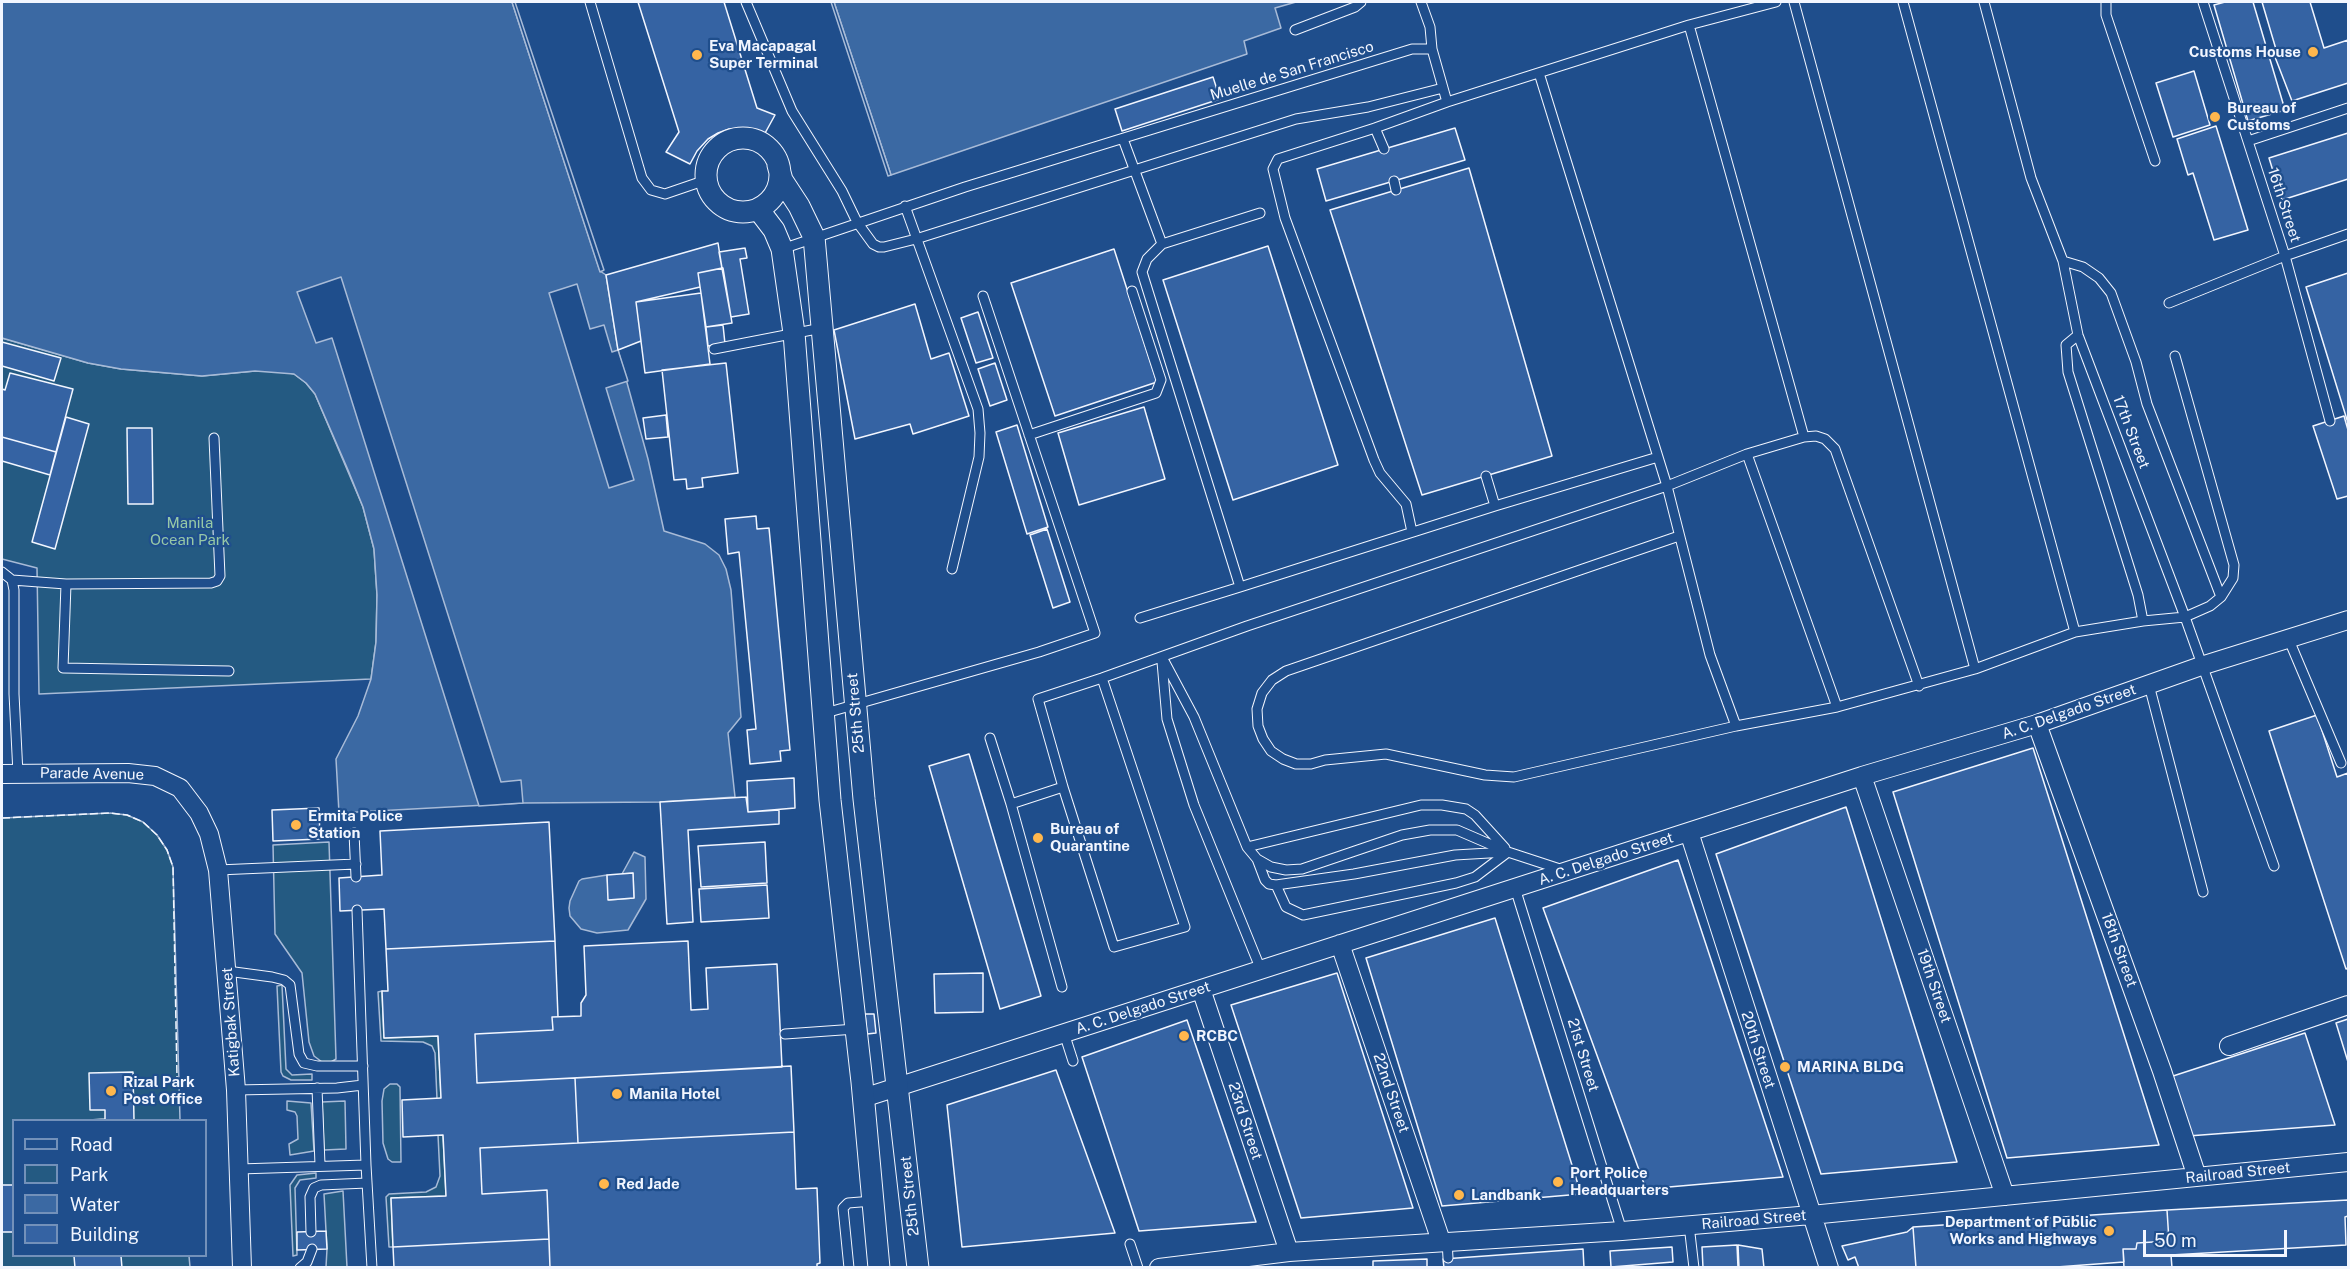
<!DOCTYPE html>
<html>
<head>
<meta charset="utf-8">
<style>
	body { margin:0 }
	#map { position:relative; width:2350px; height:1269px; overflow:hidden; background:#1f4e8c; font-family:"Public Sans",sans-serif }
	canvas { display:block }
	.frame { position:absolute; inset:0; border:3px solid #f2f6ff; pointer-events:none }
	.legend { position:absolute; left:12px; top:1119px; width:195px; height:138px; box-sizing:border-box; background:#1f4e8c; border:2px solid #7391ba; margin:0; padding:8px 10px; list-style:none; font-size:18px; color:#f2f6ff }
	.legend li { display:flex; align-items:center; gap:12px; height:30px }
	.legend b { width:30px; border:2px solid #7391ba }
	.scale { position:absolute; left:2143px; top:1230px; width:144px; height:27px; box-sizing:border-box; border:3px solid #f2f6ff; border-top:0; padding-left:8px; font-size:18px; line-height:21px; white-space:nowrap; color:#f2f6ff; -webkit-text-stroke:4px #1f4e8c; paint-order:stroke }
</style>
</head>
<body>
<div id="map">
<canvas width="2350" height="1269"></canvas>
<div class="frame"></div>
<ul class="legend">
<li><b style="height:8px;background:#1f4e8c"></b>Road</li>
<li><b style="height:16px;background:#245a82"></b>Park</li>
<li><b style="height:16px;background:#3b69a3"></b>Water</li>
<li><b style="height:16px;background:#3563a3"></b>Building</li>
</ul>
<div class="scale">50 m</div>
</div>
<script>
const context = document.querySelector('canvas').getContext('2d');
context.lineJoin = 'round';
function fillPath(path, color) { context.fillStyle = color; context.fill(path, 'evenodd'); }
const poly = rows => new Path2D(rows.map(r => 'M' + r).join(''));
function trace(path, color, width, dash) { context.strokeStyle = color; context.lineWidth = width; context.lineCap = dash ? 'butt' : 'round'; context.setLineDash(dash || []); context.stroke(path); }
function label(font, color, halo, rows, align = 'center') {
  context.font = font + ' "Public Sans",sans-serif'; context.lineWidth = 4.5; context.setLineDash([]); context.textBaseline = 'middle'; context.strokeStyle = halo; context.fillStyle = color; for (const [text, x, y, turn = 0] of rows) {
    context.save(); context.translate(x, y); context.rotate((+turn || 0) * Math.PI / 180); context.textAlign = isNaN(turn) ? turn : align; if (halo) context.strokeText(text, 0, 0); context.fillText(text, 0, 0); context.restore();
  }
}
const green = poly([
	[2,338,88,363,121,369,202,376,255,371,279,371,294,374,306,383,315,394,363,507,374,549,377,595,376,642,371,679,39,694,37,568,2,559,2,338],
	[110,813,127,815,143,822,157,835,167,850,173,867,180,1120,14,1120,14,1256,189,1256,190,1267,2,1267,2,818,110,813],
	[329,842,336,1059,331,1062,322,1062,314,1056,309,1042,302,973,275,934,273,845,329,842],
	[282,985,286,1069,292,1075,312,1074,312,1080,291,1080,283,1076,281,1072,277,986,282,985],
	[382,991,384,1038,438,1036,441,1098,437,1099,435,1053,432,1046,423,1042,381,1041,378,992,382,991],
	[390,1084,397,1084,400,1087,401,1162,392,1162,388,1159,383,1143,382,1101,384,1089,390,1084],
	[287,1101,311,1103,314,1151,290,1155,289,1144,298,1139,297,1116,295,1112,287,1110,287,1101],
	[345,1101,346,1149,324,1150,322,1102,345,1101],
	[438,1135,443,1135,446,1196,391,1198,393,1247,389,1247,386,1197,389,1194,426,1192,436,1187,440,1176,438,1135],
	[316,1173,316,1178,300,1180,295,1188,297,1255,293,1256,290,1185,297,1175,316,1173],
	[343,1191,347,1267,326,1267,327,1249,324,1194,343,1191]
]);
const water = poly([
	[2,2,512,2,600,271,606,275,618,350,648,459,664,531,705,544,719,555,726,569,731,590,741,717,728,733,735,797,660,802,523,803,339,813,336,759,358,716,371,679,376,642,377,595,374,549,363,507,348,470,315,394,306,383,294,374,255,371,202,376,121,369,88,363,2,338,2,2],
	[834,2,1296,2,1275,8,1281,28,1244,41,1247,54,891,175,834,2],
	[634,852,645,857,646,899,628,930,597,933,581,929,570,916,569,908,570,901,579,881,582,879,607,875,609,900,634,898,633,873,622,874,634,852]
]);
const pier = poly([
	[512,2,515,2,604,270,600,272,512,2],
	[831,2,834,2,891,175,888,176,831,2],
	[341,277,501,782,521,780,523,803,479,806,332,338,316,343,297,292,341,277],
	[577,284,590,329,604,325,612,352,618,350,628,381,606,388,634,480,609,488,549,293,577,284]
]);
const building = poly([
	[638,2,724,2,757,108,775,115,764,135,741,129,729,129,718,133,708,139,697,151,690,164,666,152,679,132,638,2],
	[2225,2,2253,2,2285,110,2248,121,2214,5,2225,2],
	[2262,2,2311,2,2310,2,2324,48,2348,40,2348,83,2292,101,2275,57,2278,56,2262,2],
	[2194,71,2210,125,2173,137,2156,83,2194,71],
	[1213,77,1220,99,1122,131,1115,109,1213,77],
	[2216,126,2248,230,2214,240,2193,173,2188,175,2177,139,2216,126],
	[1455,128,1465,160,1326,201,1317,169,1455,128],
	[2348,133,2348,179,2282,200,2269,158,2348,133],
	[1469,168,1552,456,1422,495,1330,210,1469,168],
	[718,243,722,268,698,273,700,287,636,302,641,341,618,350,606,275,718,243],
	[1268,246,1338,465,1233,500,1163,280,1268,246],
	[745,248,747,258,740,259,749,314,731,317,719,252,745,248],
	[1114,249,1157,382,1055,416,1011,283,1114,249],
	[723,268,732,323,706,327,698,273,723,268],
	[2348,273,2348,423,2306,287,2348,273],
	[701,293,710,364,645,373,636,302,701,293],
	[915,304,931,359,949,353,969,416,913,434,910,424,855,439,834,330,915,304],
	[978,312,993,358,976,363,961,318,978,312],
	[723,325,725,344,708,346,706,327,723,325],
	[2,342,61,358,54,381,2,366,2,342],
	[726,363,738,473,702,478,703,487,687,489,686,479,674,480,662,370,726,363],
	[995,363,1007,400,990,406,978,369,995,363],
	[10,373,73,389,56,452,2,437,2,389,5,390,10,373],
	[1144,407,1165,479,1079,505,1058,433,1144,407],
	[666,415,668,437,646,439,643,418,666,415],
	[2344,416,2348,430,2348,496,2337,499,2313,426,2344,416],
	[66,417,89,424,55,549,32,542,66,417],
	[1017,425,1048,527,1027,534,996,432,1017,425],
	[127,428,152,428,153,504,128,504,127,428],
	[2,437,56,452,50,475,2,461,2,437],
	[756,516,757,529,769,528,790,750,780,751,781,761,750,764,747,730,756,729,739,552,728,554,725,519,756,516],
	[1047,529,1070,602,1053,608,1030,535,1047,529],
	[2317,715,2337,777,2348,773,2348,968,2346,969,2269,731,2317,715],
	[2033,748,2159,1145,2007,1158,1893,792,2033,748],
	[969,754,1041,996,1000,1009,929,766,969,754],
	[794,778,795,808,748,812,747,781,794,778],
	[746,797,748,812,779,810,779,824,688,830,693,922,667,924,660,802,746,797],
	[1846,807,1957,1162,1821,1174,1716,854,1846,807],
	[319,808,320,839,273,841,272,810,319,808],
	[549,822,555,941,386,949,384,909,340,911,339,878,382,875,380,831,549,822],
	[765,842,767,883,701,887,698,846,765,842],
	[1678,860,1783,1177,1646,1189,1543,908,1678,860],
	[633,873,634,898,608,900,607,875,633,873],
	[767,885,769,918,701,922,699,889,767,885],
	[1495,918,1581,1194,1442,1206,1366,958,1495,918],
	[555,941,558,1017,552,1017,553,1030,475,1034,477,1083,575,1078,578,1143,480,1148,482,1194,547,1190,549,1239,393,1247,391,1198,446,1196,443,1135,403,1137,402,1100,441,1098,438,1036,384,1038,382,991,388,991,386,949,555,941],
	[688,941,691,1010,708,1009,706,968,777,964,782,1067,477,1083,475,1034,553,1030,552,1017,581,1016,581,1003,586,995,584,946,688,941],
	[983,973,983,1012,935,1013,934,974,983,973],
	[1337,973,1413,1208,1301,1218,1231,1005,1337,973],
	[865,1014,874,1014,876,1033,867,1034,865,1014],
	[2348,1019,2348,1062,2336,1023,2348,1019],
	[1187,1020,1256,1222,1139,1231,1082,1057,1187,1020],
	[2305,1033,2335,1125,2188,1136,2170,1077,2305,1033],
	[791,1066,794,1132,578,1143,575,1078,791,1066],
	[1056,1070,1115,1233,962,1247,947,1105,1056,1070],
	[133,1072,134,1120,89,1120,105,1119,105,1110,90,1110,89,1073,133,1072],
	[794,1132,796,1189,817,1188,820,1263,817,1264,817,1268,550,1268,547,1190,482,1194,480,1148,794,1132],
	[2,1185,14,1185,14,1232,2,1232,2,1185],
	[2348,1200,2348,1216,2345,1217,2346,1245,2171,1255,2172,1268,2124,1268,2123,1249,2136,1249,2137,1243,2169,1241,2167,1210,2348,1200],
	[2167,1210,2169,1241,2137,1243,2136,1249,2123,1249,2124,1262,2043,1268,1916,1268,1913,1227,2167,1210],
	[1913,1227,1916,1268,1859,1268,1855,1257,1848,1260,1842,1246,1907,1232,1913,1227],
	[326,1231,327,1249,297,1250,297,1232,326,1231],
	[549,1239,550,1268,394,1268,393,1247,549,1239],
	[1737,1245,1738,1268,1703,1268,1702,1247,1737,1245],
	[1738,1245,1762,1249,1764,1268,1739,1268,1738,1245],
	[1672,1247,1673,1262,1611,1267,1610,1251,1672,1247],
	[1583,1249,1584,1268,1444,1268,1443,1259,1583,1249],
	[74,1256,121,1256,122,1268,75,1268,74,1256],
	[1427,1259,1427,1268,1373,1268,1373,1261,1427,1259]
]);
const service = poly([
	[590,2,642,178,651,190,665,194,706,180],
	[746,2,792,111,842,191,857,222,873,244,879,247,884,247,916,239,1296,119,1368,107,1443,88],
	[1421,2,1430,27,1432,49,1447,102,1689,25,1776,2],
	[1794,2,1975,669],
	[1984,2,2031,178,2063,261,2078,335,2185,617,2274,866],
	[2106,2,2106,15,2155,161],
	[2203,2,2285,256,2330,421],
	[1689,25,1804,437],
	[1295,30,1355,7,1361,2],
	[1539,73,1667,486,1710,655,1736,726],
	[1375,128,1384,149],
	[1123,139,1162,244,1260,213],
	[2248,141,2348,108],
	[1394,181,1396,190],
	[905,206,978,409,980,433,979,457,952,569],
	[782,249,965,187,1412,49,1432,49],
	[2063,261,2083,267,2099,278,2111,293,2136,362,2147,404,2221,597],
	[2169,303,2285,256,2348,234],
	[2078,335,2066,345,2068,372,2138,595,2143,621],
	[714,349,822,328],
	[1029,435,1156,393,1161,380,1132,291],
	[1747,454,1837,707],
	[1495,506,1658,457],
	[1412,532,1406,504,1380,473,1374,460,1285,218,1273,169,1278,159,1375,128,1447,102],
	[1679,536,1286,671,1272,680,1262,693,1257,709,1258,726,1263,739,1271,751,1283,759,1296,764,1311,764,1325,760,1386,754,1485,775,1514,777,1736,726,1837,707,1975,669,2075,632,1903,2],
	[2,572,12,580,14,590,14,694,18,774],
	[12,580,66,584,211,583,217,581,220,576,214,438],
	[66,584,63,668,229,671],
	[1240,587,1495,506,1486,476],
	[1140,618,1240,587,1142,272,1147,259,1162,244],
	[2075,632,2143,621,2185,617,2210,606,2221,597,2233,578,2234,565,2175,356],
	[2289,640,2341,763],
	[1162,657,1194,717,1247,847,1257,859,1271,867,1286,870,1302,869,1402,835,1430,830,1457,830,1508,852,1563,870],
	[1162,662,1167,719,1194,805,1261,970],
	[1102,678,1185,927,1114,947,1063,787,1038,699,1102,678,1247,626,1667,486,1747,454,1804,437,1816,436,1825,439,1835,449,1919,686],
	[2149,685,2203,892],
	[822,714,1039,652,1095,633,983,296],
	[990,738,1011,804,1062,987],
	[1011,804,1063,787],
	[354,833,356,877],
	[1247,847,1421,805,1442,805,1466,809,1475,815,1505,848],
	[1257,859,1265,880,1269,884,1276,885,1354,874,1455,855,1506,852],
	[218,870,356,864],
	[1276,885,1286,907,1303,915,1456,883,1475,877,1508,852],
	[1515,888,1622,1231],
	[357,910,366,1165,372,1268],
	[227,971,272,977,284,980,290,985,299,1054,304,1063,317,1066,363,1066],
	[1064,1033,1073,1061],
	[785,1034,856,1029],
	[317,1088,320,1165],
	[236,1090,337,1088,363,1085],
	[239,1169,366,1165],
	[1689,1225,1694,1268],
	[311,1232,310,1197,314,1188,321,1185,367,1183],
	[1447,1241,1448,1258],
	[1130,1244,1138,1268],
	[300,1268,307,1262,312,1249],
	[849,1268,843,1208,848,1203,873,1201]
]);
const minor = poly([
	[2037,724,2162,1071,2197,1177],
	[2,774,128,773,155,776,180,788,199,813,209,834,218,870,236,1090,242,1268],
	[1862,776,2005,1196],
	[1689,832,1829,1268],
	[1340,944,1441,1241],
	[1201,989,1289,1252],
	[2229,1046,2348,1005],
	[863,1098,1862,776,2037,724,2201,666,2348,620],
	[1159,1268,1289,1252,1622,1231,1811,1215,2348,1162]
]);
const tertiary = poly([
	'706 175a37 37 0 1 1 74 0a37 37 0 1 1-74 0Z',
	[778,165,782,180,799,206,814,237,864,799,918,1268],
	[758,209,774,230,782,249,794,333,830,800,862,1082,879,1268]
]);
const fence = poly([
	[2,818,110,813,127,815,143,822,157,835,167,850,173,867,177,1077]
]);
const markers = [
	[2313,52,6,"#ffb74d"],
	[697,55,6,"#ffb74d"],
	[2215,117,6,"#ffb74d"],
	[296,825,6,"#ffb74d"],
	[1038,838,6,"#ffb74d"],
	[1184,1036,6,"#ffb74d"],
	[1785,1067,6,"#ffb74d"],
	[111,1091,6,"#ffb74d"],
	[617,1094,6,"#ffb74d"],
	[1558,1182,6,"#ffb74d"],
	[604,1184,6,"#ffb74d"],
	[1459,1195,6,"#ffb74d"],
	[2109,1231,6,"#ffb74d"]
];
const poiNames = [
	["Eva Macapagal",709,46],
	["Super Terminal",709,63],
	["Customs House",2301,52,"right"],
	["Bureau of",2227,108],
	["Customs",2227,125],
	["Ermita Police",308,816],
	["Station",308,833],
	["Bureau of",1050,829],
	["Quarantine",1050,846],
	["RCBC",1196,1036],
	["MARINA BLDG",1797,1067],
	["Rizal Park",123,1082],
	["Post Office",123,1099],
	["Manila Hotel",629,1094],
	["Port Police",1570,1173],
	["Headquarters",1570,1190],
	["Red Jade",616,1184],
	["Landbank",1471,1195],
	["Department of Public",2097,1222,"right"],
	["Works and Highways",2097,1239,"right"]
];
const streetNames = [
	["Muelle de San Francisco",1292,71,-17],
	["16th Street",2284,205,72],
	["17th Street",2131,432,69],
	["A. C. Delgado Street",2069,712,-19],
	["25th Street",856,713,-95],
	["Parade Avenue",92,774,1],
	["A. C. Delgado Street",1606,859,-18],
	["18th Street",2119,950,70],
	["19th Street",1934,986,71],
	["A. C. Delgado Street",1143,1008,-18],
	["Katigbak Street",231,1022,-94],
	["20th Street",1758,1050,72],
	["21st Street",1583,1055,73],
	["22nd Street",1391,1093,71],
	["23rd Street",1245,1121,72],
	["Railroad Street",2238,1173,-6],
	["25th Street",910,1196,-96],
	["Railroad Street",1754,1220,-5]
];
const parkNames = [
	["Manila",190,523],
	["Ocean Park",190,540]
];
fillPath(green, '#245a82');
trace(green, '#a8bbd7', 1.5);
fillPath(water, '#3b69a3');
trace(water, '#a8bbd7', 1.5);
fillPath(pier, '#1f4e8c');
trace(pier, '#a8bbd7', 1.5);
fillPath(building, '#3563a3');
trace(building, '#f2f6ff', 1.5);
trace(service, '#f2f6ff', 11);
trace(minor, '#f2f6ff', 20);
trace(tertiary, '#f2f6ff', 23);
trace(service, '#1f4e8c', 9);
trace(minor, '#1f4e8c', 18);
trace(tertiary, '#1f4e8c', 21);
trace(fence, '#f2f6ff', 1.5, [8, 3]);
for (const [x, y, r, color] of markers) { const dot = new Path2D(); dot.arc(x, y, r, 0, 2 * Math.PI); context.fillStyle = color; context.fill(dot); trace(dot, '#1f4e8c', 2); }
label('bold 15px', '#f2f6ff', '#1f4e8c', poiNames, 'left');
label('15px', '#f2f6ff', '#1f4e8c', streetNames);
label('15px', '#97c8a6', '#1f4e8c', parkNames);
</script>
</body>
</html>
